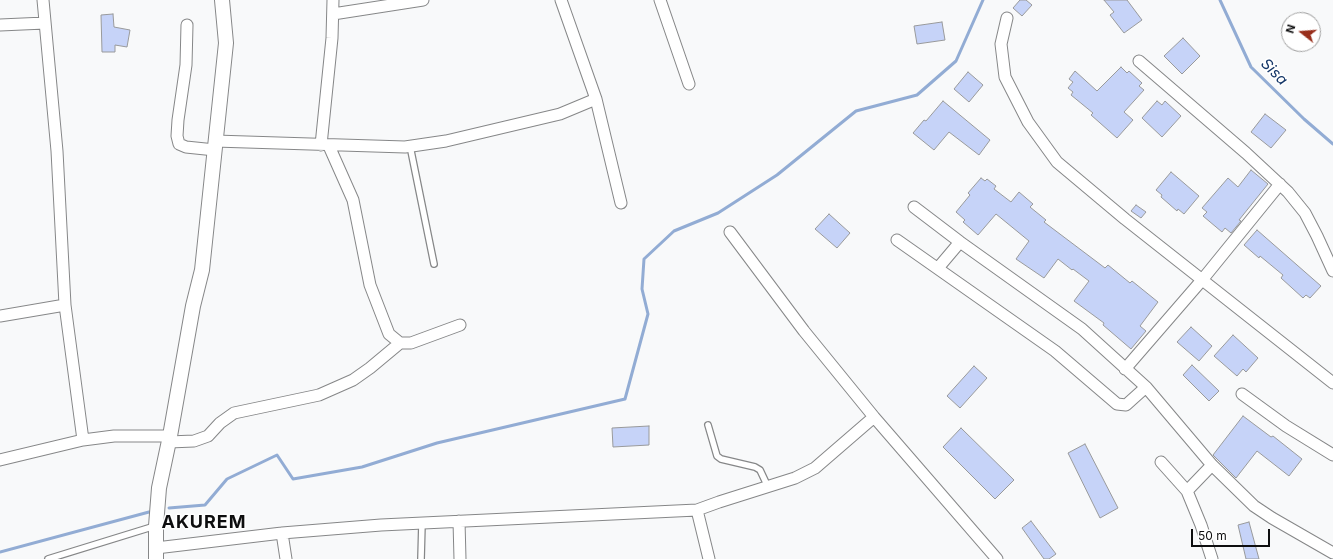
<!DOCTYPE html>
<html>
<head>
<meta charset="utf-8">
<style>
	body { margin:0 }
	#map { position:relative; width:1333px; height:559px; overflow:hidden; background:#f8f9fa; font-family:Inter,sans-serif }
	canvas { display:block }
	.north { position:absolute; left:1281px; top:12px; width:40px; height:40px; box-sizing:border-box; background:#fff; border:1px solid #9f9f9f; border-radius:50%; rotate:287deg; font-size:11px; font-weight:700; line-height:16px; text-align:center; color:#0e0e0f }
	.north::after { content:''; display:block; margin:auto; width:14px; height:18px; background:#982e1b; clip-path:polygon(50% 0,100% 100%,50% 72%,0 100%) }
	.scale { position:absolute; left:1191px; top:529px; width:79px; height:18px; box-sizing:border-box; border:2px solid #0e0e0f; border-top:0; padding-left:5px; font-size:12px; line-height:14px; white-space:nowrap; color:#0e0e0f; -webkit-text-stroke:3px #fff; paint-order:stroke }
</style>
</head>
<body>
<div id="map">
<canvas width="1333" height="559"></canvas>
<div class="north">N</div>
<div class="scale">50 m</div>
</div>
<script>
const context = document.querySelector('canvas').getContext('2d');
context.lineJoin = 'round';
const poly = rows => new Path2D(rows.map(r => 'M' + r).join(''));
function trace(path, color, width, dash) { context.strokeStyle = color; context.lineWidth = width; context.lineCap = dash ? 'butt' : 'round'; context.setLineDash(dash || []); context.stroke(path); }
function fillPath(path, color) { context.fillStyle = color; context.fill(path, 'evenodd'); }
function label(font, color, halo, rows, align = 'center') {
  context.font = font + ' Inter,sans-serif'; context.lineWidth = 3; context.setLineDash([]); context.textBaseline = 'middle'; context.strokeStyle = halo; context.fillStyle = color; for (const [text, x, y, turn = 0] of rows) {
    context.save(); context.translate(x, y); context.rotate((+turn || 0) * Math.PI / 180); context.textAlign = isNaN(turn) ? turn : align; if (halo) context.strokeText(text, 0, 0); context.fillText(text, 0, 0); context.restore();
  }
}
const stream = poly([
	[1220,0,1251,67,1304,119,1333,144],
	[169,508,205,505,227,479,277,455,293,479,362,467,437,443,625,399,648,314,642,289,644,259,674,231,718,213,777,175,856,111,917,95,956,61,983,0],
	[0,552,149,512]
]);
const building = poly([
	[1020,0,1026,0,1032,5,1022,16,1013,8,1020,0],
	[1104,0,1127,0,1142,20,1124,33,1110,15,1114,12,1104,0],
	[113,14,114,27,130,30,127,47,115,45,115,52,102,52,101,15,113,14],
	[942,22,945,40,917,44,914,26,942,22],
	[1183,38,1200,56,1182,74,1164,56,1183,38],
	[1121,67,1127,73,1129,71,1142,83,1139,86,1144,90,1124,112,1133,120,1117,138,1091,115,1093,113,1071,95,1073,92,1068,88,1073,82,1069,79,1075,71,1097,91,1121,67],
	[968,72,983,85,969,102,954,89,968,72],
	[943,101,990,140,979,155,949,132,934,150,913,133,924,120,926,121,943,101],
	[1157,101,1162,105,1165,101,1181,116,1162,137,1142,118,1157,101],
	[1265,114,1286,130,1271,148,1251,132,1265,114],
	[1251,170,1268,184,1239,220,1241,221,1231,233,1225,228,1222,232,1203,216,1207,212,1202,208,1228,178,1238,187,1251,170],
	[1171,172,1199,196,1184,214,1178,209,1177,211,1161,197,1162,195,1156,190,1171,172],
	[981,178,985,181,987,179,996,186,994,189,1011,202,1019,192,1033,204,1030,207,1046,220,1044,222,1105,268,1108,265,1130,283,1132,281,1158,302,1140,326,1146,331,1131,349,1103,325,1104,323,1074,301,1089,281,1073,269,1072,270,1058,259,1044,278,1016,259,1029,241,996,214,978,235,963,222,965,220,956,212,970,195,968,193,981,178],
	[1136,205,1146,212,1141,218,1131,211,1136,205],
	[829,214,850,233,837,248,815,229,829,214],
	[1257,230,1321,286,1310,298,1306,295,1303,298,1281,278,1283,275,1260,256,1259,258,1244,245,1257,230],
	[1191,327,1212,346,1199,361,1177,342,1191,327],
	[1233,335,1258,358,1246,372,1243,369,1237,376,1214,356,1233,335],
	[1192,365,1219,391,1209,401,1183,375,1192,365],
	[974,366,987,378,960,408,947,396,974,366],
	[1243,416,1271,437,1273,436,1302,459,1289,476,1257,451,1236,478,1213,455,1243,416],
	[649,426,649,445,613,447,612,428,649,426],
	[961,428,1014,480,995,499,943,447,961,428],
	[1085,444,1118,508,1100,518,1068,453,1085,444],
	[1031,521,1056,554,1049,559,1044,559,1022,528,1031,521],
	[1249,522,1259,559,1246,559,1238,525,1249,522]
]);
const service = poly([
	[410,146,434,264],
	[708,425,717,456,721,459,755,467,760,470,768,487],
	[48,559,155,526],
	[421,559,422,523]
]);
const minor = poly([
	[43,0,57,151,65,305,83,440],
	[561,0,596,99,621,203],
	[660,0,689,84],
	[333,14,423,0],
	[1007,18,1001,44,1005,77,1028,122,1057,162,1125,219,1333,383],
	[0,25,45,23],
	[187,25,186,65,178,120,177,136,179,144,186,147,215,150],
	[1139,61,1246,153,1288,192,1305,213,1317,236,1333,271],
	[215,141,405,147,446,141,560,114,596,99],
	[321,145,332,38,333,0],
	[329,146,353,200,370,285,389,334,400,343,411,343,460,325],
	[914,207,960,242,1082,329,1146,387,1212,465,1254,506,1272,518,1333,553],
	[730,232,804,331,874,417,997,559],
	[897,240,1055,351,1117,404,1126,405,1146,387],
	[938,268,960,242],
	[0,316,65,305],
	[1125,369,1202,280,1280,184],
	[1242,394,1286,426,1333,455],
	[169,442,194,441,208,436,220,423,234,413,319,395,353,380,370,368,400,343],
	[0,460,83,440,114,436,170,436],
	[1161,462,1187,491,1201,525,1212,559],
	[1187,491,1212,465],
	[697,510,709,559],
	[459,521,460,559],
	[282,533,286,559],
	[156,548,282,533,381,525,697,510,719,502,795,478,815,468,874,417]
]);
const tertiary = poly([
	[156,559,156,526,159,488,170,436,193,306,202,270,226,43,222,0]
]);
const waterNames = [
	["Sisa",1274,72,45]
];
const districtNames = [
	["AKUREM",204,523]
];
trace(stream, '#92acd4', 3);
fillPath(building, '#c6d3f8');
trace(building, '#999a9b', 1);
trace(service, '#868788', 8);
trace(minor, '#868788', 13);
trace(tertiary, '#868788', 16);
trace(service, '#fff', 5.5);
trace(minor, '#fff', 11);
trace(tertiary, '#fff', 14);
label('italic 15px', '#153768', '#fff', waterNames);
context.letterSpacing = '1px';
label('bold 18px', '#0e0e0f', '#fff', districtNames);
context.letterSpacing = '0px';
</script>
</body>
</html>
